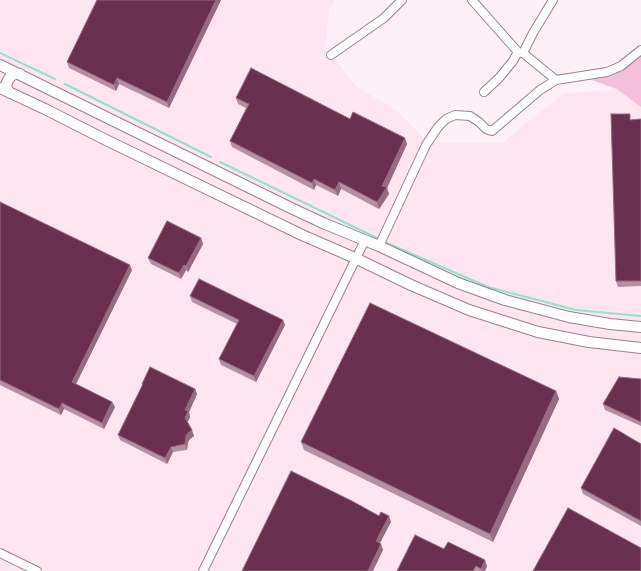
<!DOCTYPE html>
<html>
<head>
<meta charset="utf-8">
<style>
	body { margin:0 }
	canvas { display:block; background:#fdf0f6 }
</style>
</head>
<body>
<canvas width="641" height="571"></canvas>
<script>
const context = document.querySelector('canvas').getContext('2d');
context.lineJoin = 'round';
function fillPath(path, color) { context.fillStyle = color; context.fill(path, 'evenodd'); }
const poly = rows => new Path2D(rows.map(r => 'M' + r).join(''));
function trace(path, color, width, dash) { context.strokeStyle = color; context.lineWidth = width; context.lineCap = dash ? 'butt' : 'round'; context.setLineDash(dash || []); context.stroke(path); }
const built = poly([
	[0,0,335,0,329,10,325,47,355,85,399,113,428,142,502,143,563,94,617,89,641,107,641,571,0,571]
]);
const green = poly([
	[641,53,641,107,617,89,592,80,622,68]
]);
const stream = poly([
	[0,53,55,79],
	[65,84,211,157],
	[220,162,377,238],
	[387,243,488,287,576,310,641,316]
]);
const street = poly([
	[472,0,518,52],
	[523,53,533,33,553,0],
	[331,55,384,18,402,0],
	[484,92,499,78,513,61,518,52,523,53,556,80],
	[379,246,426,145,438,127,446,119,455,115,470,116,479,122,486,129,492,131,540,90,556,80,607,72,621,66,641,50],
	[0,553,37,571],
	[203,571,365,240]
]);
const secondary = poly([
	[0,65,291,208,323,223,379,246,458,283,505,300,569,317,610,324,641,327],
	[0,88,45,109,104,139,302,235,355,258,411,285,469,310,538,332,589,342,641,348],
	[10,93,7,89,6,85,8,80,11,76,15,74,20,74]
]);
const wall = poly([
	[97,0,221,0,169,108,119,84,116,91,69,68,67,62],
	[236,98,350,119,407,144,387,188,389,194,379,209,341,189,338,196,316,185,314,190,232,147,230,141,246,108,238,104],
	[641,119,641,286,618,287,616,281,632,120],
	[0,202,132,270,76,384,112,402,115,407,104,429,64,409,61,415,0,385],
	[201,238,203,244,188,272,186,270,181,279,151,264,148,258],
	[190,296,283,320,285,325,256,382,221,365,219,359,237,324,192,302],
	[641,379,641,426,605,410,603,404],
	[142,384,195,389,197,394,189,412,190,417,188,422,194,436,190,439,188,442,187,450,173,452,167,464,120,440,118,435,142,386],
	[556,391,559,399,493,542,304,450,301,442],
	[641,444,641,526,583,494,581,488],
	[444,549,487,566,485,571,397,571]
]);
const shadedWall = poly([
	[216,0,221,0,169,108,167,102],
	[117,78,119,84,116,91,114,85],
	[405,138,407,144,387,188,389,194,379,209,377,202,382,186],
	[314,179,316,185,314,190,312,183],
	[339,182,341,189,338,196,335,190],
	[201,238,203,244,188,272,186,266],
	[130,265,132,270,74,388,72,382],
	[184,265,186,270,181,279,179,273],
	[283,320,285,325,256,382,254,376],
	[195,389,197,394,189,412,190,417,187,423,185,418,185,410],
	[556,391,559,399,493,542,490,534],
	[112,402,115,407,104,429,102,423],
	[62,403,64,409,61,415,59,409],
	[192,430,194,436,190,439,188,442,187,450,185,444,186,436,188,433],
	[171,447,173,452,167,464,165,458],
	[389,516,391,522,378,547,376,541],
	[381,544,383,550,373,571,368,571],
	[485,560,487,566,485,571,482,571,481,569]
]);
const building = poly([
	[97,0,216,0,167,102,117,78,114,85,67,62,97,0],
	[251,68,350,119,353,112,405,138,382,186,387,187,377,202,339,182,335,190,314,179,312,183,230,141,249,104,236,98,251,68],
	[611,114,630,114,630,120,641,119,641,281,616,281,611,114],
	[0,202,130,265,72,382,112,402,102,423,62,403,59,409,0,380,0,202],
	[167,221,201,238,186,266,184,265,179,273,148,258,167,221],
	[199,279,283,320,254,376,219,359,239,320,190,296,199,279],
	[370,303,556,391,490,534,301,442,370,303],
	[150,367,195,389,185,410,188,411,185,418,192,430,188,433,186,436,185,444,171,447,165,458,118,435,143,384,142,384,150,367],
	[619,377,641,379,641,422,603,404,619,377],
	[614,428,641,444,641,521,581,488,614,428],
	[291,471,352,501,379,516,381,512,389,516,376,541,381,544,368,571,242,571,291,471],
	[568,508,641,548,641,571,533,571,568,508],
	[415,535,444,549,448,542,485,560,481,569,476,566,473,571,397,571,415,535]
]);
fillPath(built, '#fee5f0');
fillPath(green, '#f4c0d9');
trace(stream, '#8fe4c9', 2);
trace(street, '#9d808d', 10);
trace(secondary, '#9d808d', 12);
trace(street, '#fff', 8);
trace(secondary, '#fff', 10);
fillPath(wall, '#b490a2');
fillPath(shadedWall, '#966a81');
fillPath(building, '#6a304f');
trace(building, '#966a81', 1);
</script>
</body>
</html>
